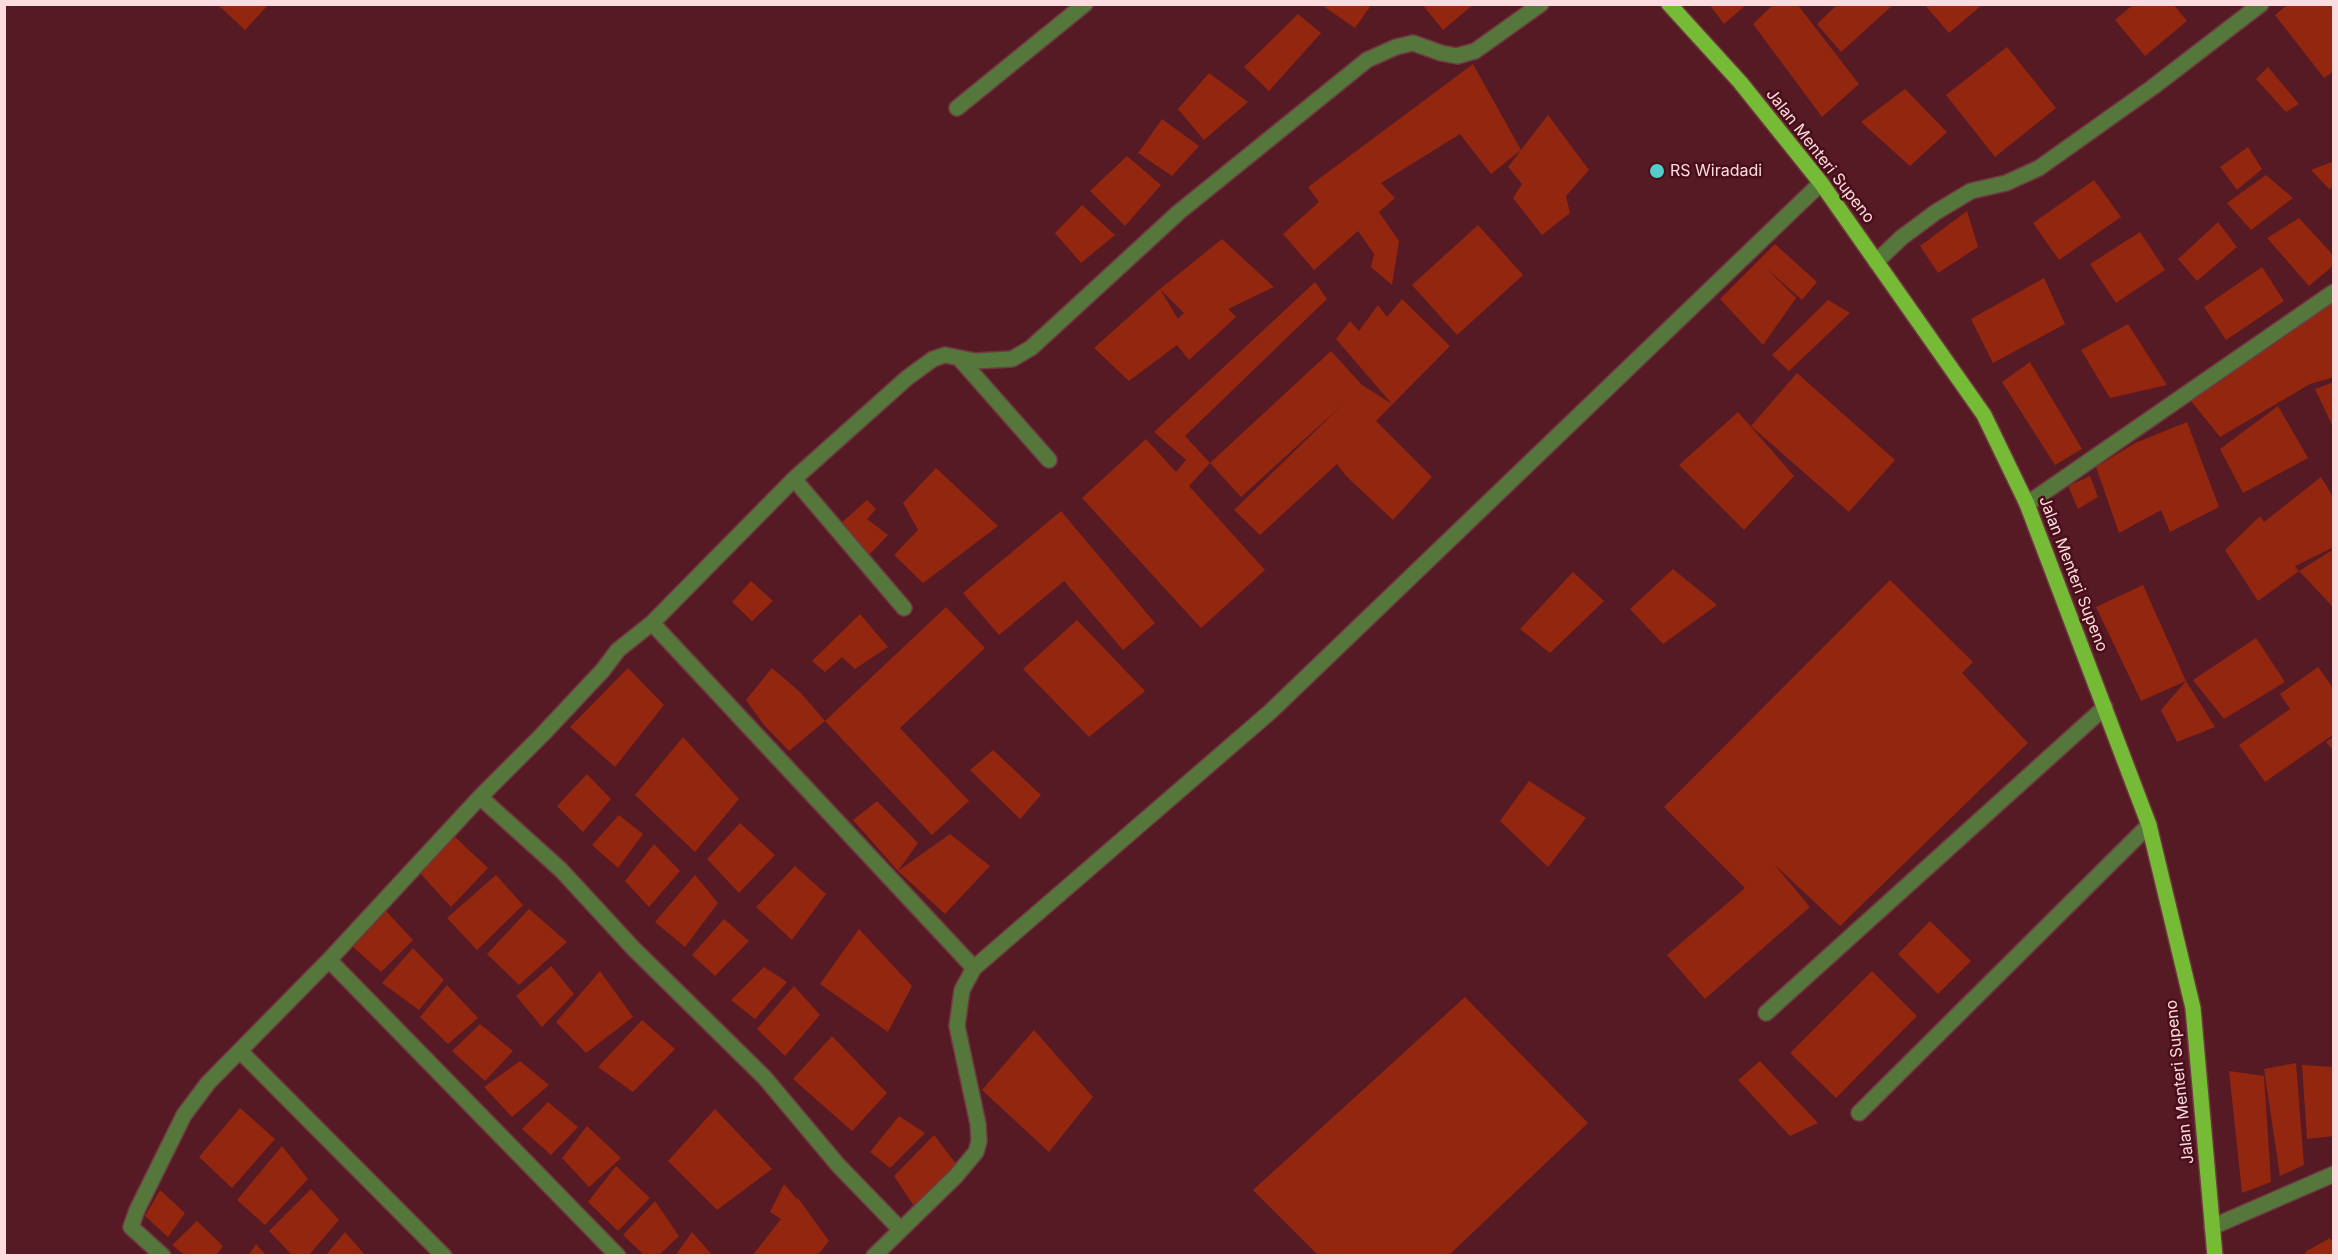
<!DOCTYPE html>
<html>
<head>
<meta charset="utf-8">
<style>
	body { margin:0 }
	#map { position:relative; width:2338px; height:1260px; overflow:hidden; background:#551a24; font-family:Inter,sans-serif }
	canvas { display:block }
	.frame { position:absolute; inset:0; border:6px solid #fcdcde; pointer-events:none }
</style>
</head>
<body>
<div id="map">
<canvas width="2338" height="1260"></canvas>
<div class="frame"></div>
</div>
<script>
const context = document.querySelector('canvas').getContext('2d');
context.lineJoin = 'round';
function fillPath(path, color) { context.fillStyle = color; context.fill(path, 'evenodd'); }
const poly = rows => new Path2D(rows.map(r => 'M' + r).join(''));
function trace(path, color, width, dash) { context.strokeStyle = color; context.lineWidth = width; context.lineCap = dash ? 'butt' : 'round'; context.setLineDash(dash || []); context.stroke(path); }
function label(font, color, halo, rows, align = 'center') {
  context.font = font + ' Inter,sans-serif'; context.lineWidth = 5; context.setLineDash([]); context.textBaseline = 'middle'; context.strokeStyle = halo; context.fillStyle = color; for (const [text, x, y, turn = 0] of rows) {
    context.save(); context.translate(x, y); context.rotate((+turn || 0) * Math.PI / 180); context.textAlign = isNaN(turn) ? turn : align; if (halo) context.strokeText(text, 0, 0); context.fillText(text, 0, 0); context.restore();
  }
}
const building = poly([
	[217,4,269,4,245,30],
	[1320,4,1372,4,1355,28],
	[1422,4,1474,4,1443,30],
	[1709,4,1747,4,1724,24],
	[1774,4,1797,4,1859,84,1822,117,1753,24],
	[1838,4,1894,4,1841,52,1817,24],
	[1924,4,1983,4,1949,33],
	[2134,4,2173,4,2187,21,2145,56,2115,20],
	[2288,4,2334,4,2334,71,2324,78,2275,15],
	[1298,14,1321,33,1269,91,1244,67],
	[2007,47,2056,108,1995,157,1946,95],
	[1473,64,1521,150,1491,174,1460,134,1381,183,1395,198,1379,212,1399,241,1392,285,1371,267,1374,254,1358,231,1314,270,1283,234,1319,202,1308,187],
	[2268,67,2299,104,2286,112,2256,79],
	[1209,73,1248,102,1204,140,1178,109],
	[1905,89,1947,132,1910,166,1861,122],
	[1548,115,1589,170,1566,196,1570,213,1542,235,1513,198,1522,184,1508,167],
	[1162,119,1199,146,1172,176,1138,153],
	[2248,147,2262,169,2237,190,2220,167],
	[1127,156,1161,185,1125,226,1090,191],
	[2334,161,2334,187,2329,189,2311,170],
	[2266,175,2293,198,2251,230,2227,203],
	[2094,180,2121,217,2059,260,2033,223],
	[1082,205,1115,235,1081,263,1055,233],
	[1967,211,1978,247,1938,273,1920,246],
	[2299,218,2334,256,2334,265,2309,286,2267,238],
	[2218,222,2237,247,2197,281,2178,259],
	[1478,225,1523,275,1457,335,1412,285],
	[2140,232,2165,270,2116,303,2090,264],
	[1222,239,1274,287,1228,309,1236,317,1189,360,1177,345,1129,381,1094,348,1160,289],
	[1160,289,1184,313,1178,319],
	[1775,244,1817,282,1802,300,1766,268,1796,298,1763,345,1720,299],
	[2262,267,2284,301,2226,340,2204,307],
	[2044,278,2065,324,1993,363,1971,319],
	[1315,282,1327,299,1185,436,1210,463,1189,486,1265,570,1201,628,1082,498,1146,439,1176,472,1186,460,1154,432],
	[2334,298,2334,377,2310,384,2220,437,2187,396],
	[1402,299,1450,346,1376,421,1432,477,1393,520,1346,476,1337,464,1260,535,1234,510,1342,405,1241,497,1210,463,1331,351,1362,385,1392,404,1336,339,1350,321,1359,331,1378,305,1387,317],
	[1828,300,1850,313,1789,371,1772,355],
	[2128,324,2167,385,2110,398,2081,350],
	[2030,362,2082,449,2055,465,2002,382],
	[1797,373,1895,460,1849,512,1751,426],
	[2334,382,2334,429,2315,389],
	[2278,406,2308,458,2243,493,2220,449],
	[1738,412,1794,476,1744,530,1679,465],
	[2187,422,2219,507,2170,532,2161,510,2119,533,2096,467,2135,443],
	[936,468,998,526,923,583,894,555,918,530,903,503],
	[2090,476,2098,497,2078,509,2068,486],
	[2321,477,2334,498,2334,547,2295,566,2299,571,2258,601,2225,550,2260,516,2264,522],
	[867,500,876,509,867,519,888,535,868,556,838,526],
	[1061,511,1155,623,1123,650,1064,581,999,635,963,593],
	[2334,549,2334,608,2299,571],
	[1673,569,1717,605,1663,644,1630,609],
	[1573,572,1604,601,1550,653,1520,629],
	[1890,580,1973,662,1962,673,2028,743,1840,926,1774,864,1810,907,1705,999,1667,955,1745,888,1664,807],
	[751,581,773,601,752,621,732,602],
	[2143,585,2186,681,2215,727,2177,742,2161,710,2186,681,2141,701,2096,607],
	[946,607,985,648,900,728,969,801,932,835,825,721,789,751,764,725,746,700,772,668,800,692,825,721],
	[860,614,888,647,855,669,842,657,825,672,812,661],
	[1077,620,1145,691,1089,737,1023,669],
	[2256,638,2285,682,2224,719,2193,680],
	[2318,667,2334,689,2334,734,2265,782,2239,745,2290,709,2280,694],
	[628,668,664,705,615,767,570,727],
	[2334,736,2334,751,2326,742],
	[683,737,739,799,695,852,635,795],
	[993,750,1041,795,1020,819,970,770],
	[587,774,611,799,583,832,557,806],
	[1529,781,1586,818,1548,867,1500,821],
	[877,801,918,843,898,871,853,820],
	[619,815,643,834,618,868,592,845],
	[740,823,775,855,739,893,707,859],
	[950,834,990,866,945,914,898,871],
	[454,836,488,868,451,907,419,872],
	[654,844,680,871,649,907,625,881],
	[795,866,826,894,792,940,756,907],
	[496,875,523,905,477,950,447,918],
	[695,875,718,903,685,947,655,922],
	[529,909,567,942,519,985,487,954],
	[386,911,413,940,381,972,353,947],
	[724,919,749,941,715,976,692,955],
	[1930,921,1971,961,1938,994,1898,954],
	[859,929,912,986,888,1032,820,984],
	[413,948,444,980,419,1010,382,983],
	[551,966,574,994,542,1027,516,996],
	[764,967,787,982,755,1019,731,1000],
	[600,971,633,1017,586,1053,556,1022],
	[1872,971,1917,1016,1836,1098,1790,1053],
	[447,985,478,1018,448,1044,420,1017],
	[794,986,820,1015,785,1056,757,1029],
	[1465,997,1588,1123,1448,1256,1319,1256,1253,1190],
	[642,1020,675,1049,633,1092,598,1067],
	[480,1024,513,1051,485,1081,452,1051],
	[1034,1030,1093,1097,1049,1152,982,1090],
	[832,1036,887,1093,852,1131,793,1079],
	[520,1061,549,1085,512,1117,484,1087],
	[1760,1061,1818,1123,1790,1136,1738,1080],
	[2296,1063,2304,1165,2280,1176,2264,1069],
	[2302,1065,2334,1067,2334,1136,2307,1139],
	[2229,1071,2264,1076,2271,1182,2242,1193],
	[548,1102,578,1127,551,1155,522,1129],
	[240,1108,275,1139,232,1188,199,1157],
	[715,1109,772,1169,717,1210,668,1161],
	[899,1116,925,1133,890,1168,870,1152],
	[587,1126,621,1158,589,1187,562,1158],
	[934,1135,957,1165,918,1212,894,1176],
	[282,1146,308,1179,265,1225,237,1200],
	[616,1166,650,1198,618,1231,588,1202],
	[784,1184,797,1199,798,1198,829,1241,817,1256,752,1256,781,1219,770,1212],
	[311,1189,339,1220,308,1256,293,1256,269,1231],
	[160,1190,185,1213,168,1237,145,1216],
	[655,1201,679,1236,658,1256,645,1256,623,1235],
	[197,1221,223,1246,216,1256,186,1256,172,1245],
	[345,1232,366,1256,325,1256],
	[692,1232,713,1256,675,1256],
	[2330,1238,2334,1243,2334,1256,2307,1256,2305,1252],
	[256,1244,267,1256,248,1256]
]);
const minor = poly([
	[957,108,1085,4],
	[1876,262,1901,238,1936,212,1971,191,2006,183,2039,168,2153,87,2261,4],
	[959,358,1049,460],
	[794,479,904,608],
	[2027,504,2334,292],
	[652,623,974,968],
	[480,797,561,870,633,948,765,1078,838,1165,900,1229],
	[329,960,618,1256],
	[1766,1013,2105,707],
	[240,1051,444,1256],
	[1859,1113,2149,825],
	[2212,1227,2334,1174],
	[163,1256,131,1227,137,1210,184,1115,208,1083,329,960,480,797,542,735,603,670,618,650,652,623,794,479,907,378,933,359,945,355,975,361,1012,359,1031,348,1179,212,1367,60,1396,47,1413,43,1441,53,1457,56,1475,51,1541,4],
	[874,1256,956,1176,976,1152,979,1141,978,1124,957,1026,962,990,974,968,1270,712,1821,183]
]);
const major = poly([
	[1669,4,1740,82,1821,183,1984,415,2027,504,2149,825,2193,1008,2215,1256]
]);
const markers = [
	[1657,171,8,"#53cdcb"]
];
const streetNames = [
	["Jalan Menteri Supeno",1820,156,52],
	["Jalan Menteri Supeno",2073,574,69],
	["Jalan Menteri Supeno",2180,1082,-96]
];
const poiNames = [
	["RS Wiradadi",1670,171]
];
fillPath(building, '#93260e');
trace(minor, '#703942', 18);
trace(major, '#703942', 18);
trace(minor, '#55773c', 15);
trace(major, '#75bb36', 15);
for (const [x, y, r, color] of markers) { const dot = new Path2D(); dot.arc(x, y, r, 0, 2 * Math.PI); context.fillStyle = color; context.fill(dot); trace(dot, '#490e1a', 2); }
label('16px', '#fcdcde', '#490e1a', streetNames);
label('16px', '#fcdcde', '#490e1a', poiNames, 'left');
</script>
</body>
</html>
